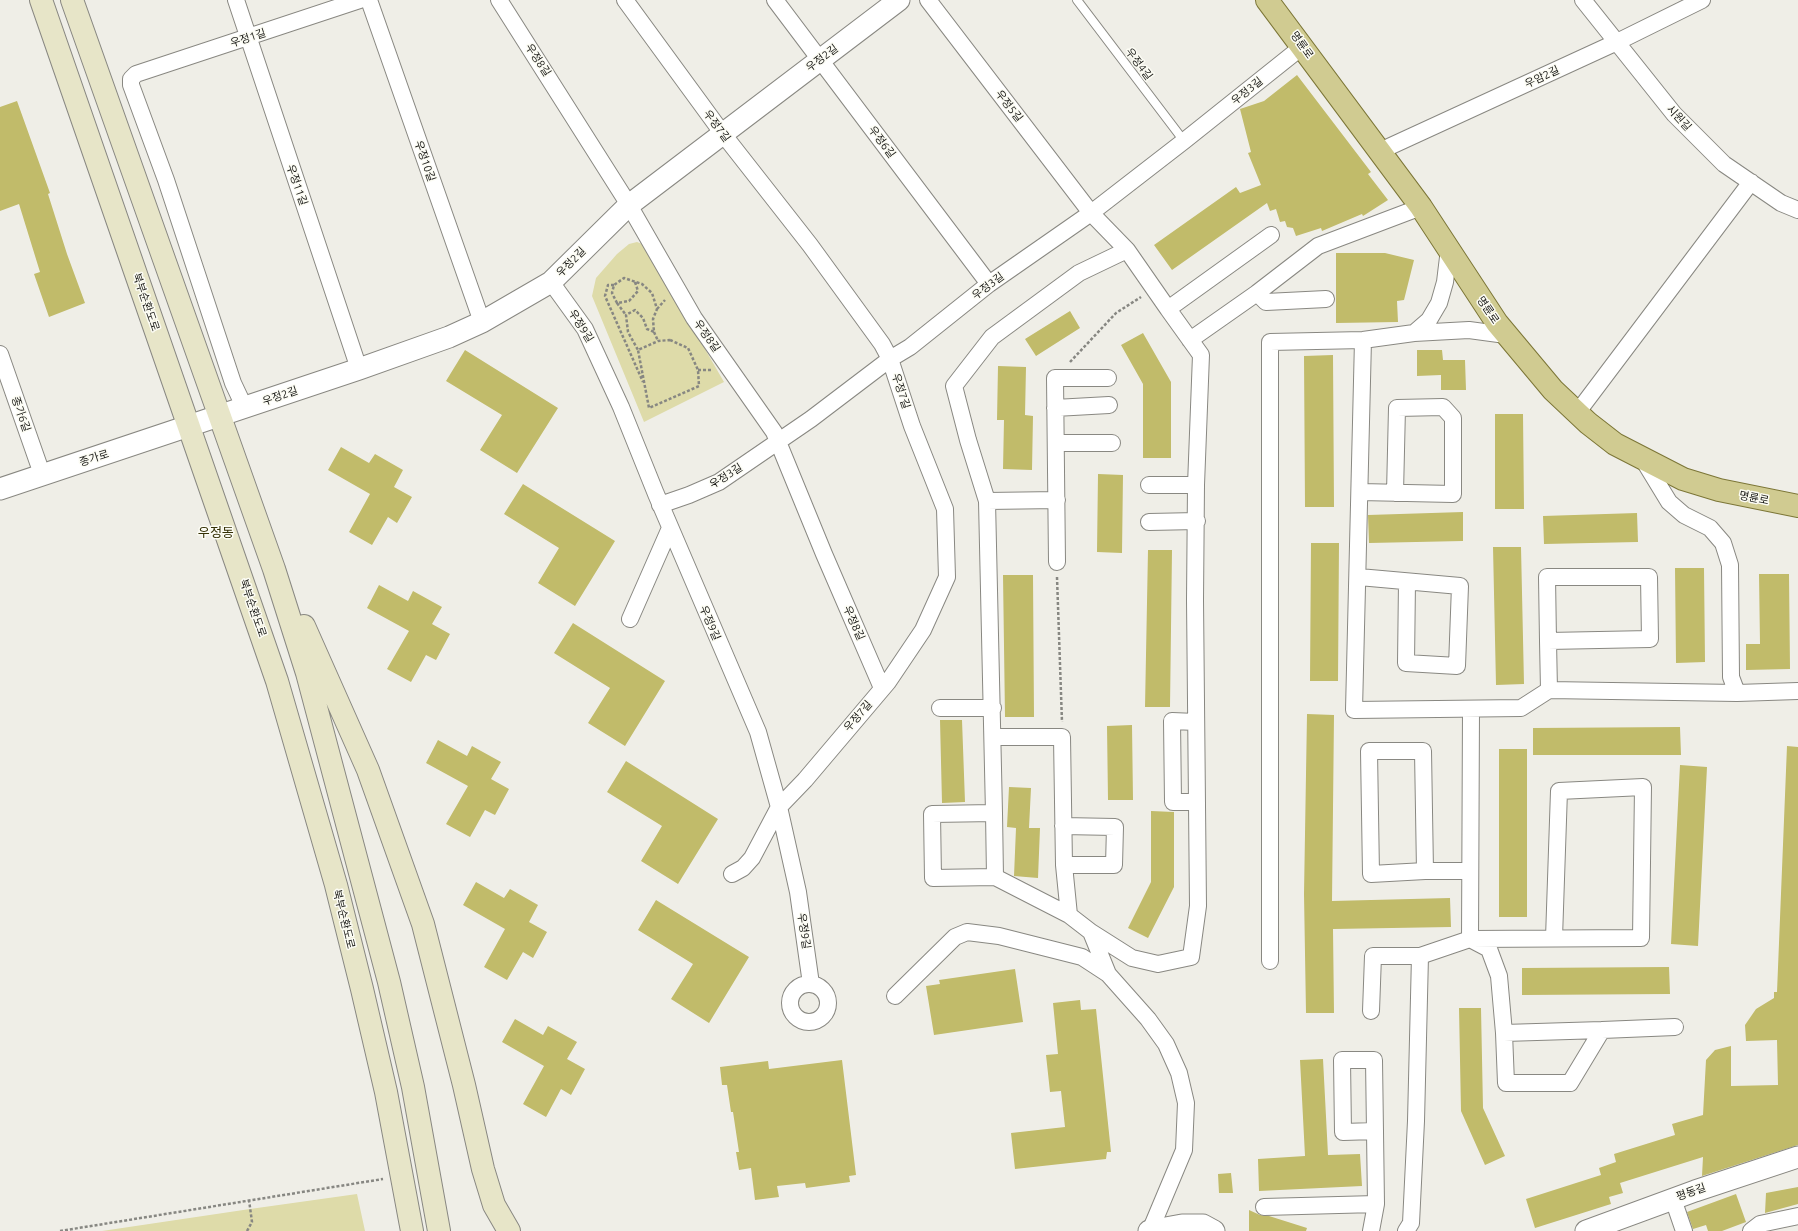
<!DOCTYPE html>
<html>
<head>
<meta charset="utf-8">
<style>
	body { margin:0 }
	canvas { display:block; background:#efeee7 }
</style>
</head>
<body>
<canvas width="1798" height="1231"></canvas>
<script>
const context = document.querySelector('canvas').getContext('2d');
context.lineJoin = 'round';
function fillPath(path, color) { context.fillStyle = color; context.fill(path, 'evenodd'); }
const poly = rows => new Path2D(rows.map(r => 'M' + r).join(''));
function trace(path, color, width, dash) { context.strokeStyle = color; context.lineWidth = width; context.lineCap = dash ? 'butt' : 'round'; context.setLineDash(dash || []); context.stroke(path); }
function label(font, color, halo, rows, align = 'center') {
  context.font = font + ' Ubuntu,"Noto Sans KR",sans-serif'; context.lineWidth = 3; context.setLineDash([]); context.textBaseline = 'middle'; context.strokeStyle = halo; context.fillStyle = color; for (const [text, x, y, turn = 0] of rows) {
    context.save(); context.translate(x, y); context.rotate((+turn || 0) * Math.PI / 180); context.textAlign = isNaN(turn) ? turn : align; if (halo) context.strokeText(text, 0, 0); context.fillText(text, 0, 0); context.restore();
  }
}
const green = poly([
	[637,242,645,245,724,382,644,422,592,296,596,278,617,254,629,244],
	[357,1194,365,1231,102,1231,250,1209]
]);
const building = poly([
	[1297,75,1371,172,1368,174,1388,200,1363,216,1362,214,1322,231,1321,228,1296,236,1293,228,1287,227,1285,221,1280,222,1276,209,1270,211,1267,203,1172,270,1154,245,1236,187,1240,193,1261,185,1248,153,1251,152,1240,109,1264,101],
	[17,101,50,193,48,194,67,254,85,303,49,317,34,274,40,272,19,204,0,211,0,107],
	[1336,253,1385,253,1414,260,1404,300,1397,301,1398,322,1336,323],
	[1070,311,1080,328,1036,356,1025,339],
	[1143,333,1171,382,1171,458,1143,458,1143,384,1121,345],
	[465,350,558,408,517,473,480,450,502,415,446,381],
	[1417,350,1442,350,1443,360,1465,360,1466,390,1441,390,1441,375,1417,376],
	[1333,355,1334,507,1305,507,1304,356],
	[998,366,1026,367,1025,415,1033,416,1032,470,1003,469,1004,420,997,420],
	[1495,414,1523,414,1524,509,1495,509],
	[341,447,369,463,375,454,403,470,394,487,412,497,397,523,388,517,372,545,349,532,370,494,328,470],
	[1098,474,1123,475,1122,553,1097,552],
	[523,484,615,541,575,606,538,583,559,548,504,514],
	[1463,512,1463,541,1369,543,1368,515],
	[1637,513,1638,542,1544,544,1543,516],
	[1311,543,1339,543,1338,681,1310,681],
	[1493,547,1521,547,1524,684,1496,685],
	[1148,550,1172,550,1170,707,1145,707],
	[1675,568,1704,568,1705,662,1676,663],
	[1759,574,1789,574,1790,669,1746,670,1746,644,1760,644],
	[1003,575,1033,575,1034,717,1005,717],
	[379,585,408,601,413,591,442,607,432,624,450,634,436,660,426,655,411,682,387,669,409,631,367,608],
	[573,623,665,681,625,746,588,723,610,688,554,653],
	[1307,714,1334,715,1332,901,1450,898,1451,927,1333,929,1334,1013,1306,1013,1304,894],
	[940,720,962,720,965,802,942,803],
	[1132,725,1133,800,1108,800,1107,726],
	[1680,727,1681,755,1533,755,1533,728],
	[438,740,467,756,472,746,501,762,491,779,509,789,495,815,485,810,470,837,446,824,468,786,426,763],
	[1787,746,1798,747,1798,1145,1702,1176,1703,1157,1620,1183,1623,1193,1609,1197,1611,1204,1535,1228,1526,1199,1601,1175,1599,1168,1616,1162,1614,1154,1675,1135,1672,1124,1703,1115,1706,1060,1715,1050,1731,1046,1731,1086,1778,1085,1777,1040,1746,1041,1745,1025,1756,1009,1774,998,1774,992,1777,992],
	[1499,749,1527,749,1527,917,1499,917],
	[626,761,718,819,678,884,641,861,662,826,607,792],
	[1680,765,1707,767,1698,946,1671,944],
	[1009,787,1031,788,1029,828,1040,828,1038,878,1014,876,1016,828,1007,827],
	[1151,811,1174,812,1174,887,1148,938,1128,928,1151,882],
	[476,882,504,898,510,889,538,905,529,922,547,932,533,958,523,952,507,980,484,967,505,929,463,905],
	[656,900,749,957,709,1023,671,999,693,964,638,930],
	[1669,967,1670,994,1522,995,1522,968],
	[1015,969,1023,1022,934,1035,926,986,940,984,939,980],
	[1080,1000,1081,1010,1096,1009,1111,1152,1107,1152,1106,1159,1015,1169,1011,1133,1065,1127,1061,1091,1050,1092,1046,1055,1058,1054,1053,1003],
	[1459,1008,1481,1008,1483,1108,1505,1156,1485,1165,1461,1111],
	[515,1019,543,1035,548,1026,577,1042,567,1059,585,1069,571,1095,561,1089,546,1117,523,1104,544,1066,502,1042],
	[1323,1059,1328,1155,1360,1154,1362,1186,1259,1191,1258,1159,1305,1156,1300,1060],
	[842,1060,856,1175,849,1176,850,1182,806,1188,805,1183,777,1186,779,1197,755,1200,751,1168,739,1170,736,1152,739,1152,733,1112,731,1112,727,1085,722,1085,720,1067,768,1061,769,1069],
	[1231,1173,1233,1193,1219,1193,1218,1174],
	[1798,1187,1798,1204,1765,1213,1766,1193],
	[1736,1194,1746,1222,1722,1231,1708,1231,1706,1225,1693,1229,1687,1212],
	[1249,1210,1260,1215,1269,1216,1307,1228,1306,1231,1249,1231]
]);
const path = poly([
	[635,282,638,291,629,301,617,303,612,293,614,285,624,278,642,284,652,293,657,309,653,319,654,332,647,329,643,318,635,310,626,315,628,332,638,350],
	[614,285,608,285,605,296,643,382],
	[617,303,626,315],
	[657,309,665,300],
	[654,332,658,341],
	[670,340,688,348,698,370,699,386,649,408,638,350,658,341,670,340],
	[1070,362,1116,313,1141,297],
	[698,370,712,370],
	[1057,577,1062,722],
	[60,1231,383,1179],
	[247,1231,252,1222,249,1200]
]);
const service = poly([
	[1077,0,1184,141]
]);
const minor = poly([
	[236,0,359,369],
	[369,0,482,322],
	[499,0,629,205,694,318,774,432,824,554,882,688],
	[625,0,723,134,810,245,882,344,890,359,912,426,945,509,947,577,923,630,888,682,805,780,779,807,752,858,743,868,732,874],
	[775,0,989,284],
	[928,0,1091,213,1127,250],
	[1583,0,1674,114,1724,164,1781,203,1798,210],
	[1380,151,1617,42,1702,0],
	[551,282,585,329,621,407,656,494,758,732,779,807,798,892,811,984],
	[1257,293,1266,302,1326,299],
	[1414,333,1429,320,1439,303,1445,282,1449,249],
	[1190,340,1257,293,1318,246,1421,207],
	[1363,340,1354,710,1521,708,1549,690,1737,693,1798,691],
	[0,354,42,474],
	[247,407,241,400,233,383,166,180,131,85,131,79,136,74,360,0],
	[1055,408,1109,405],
	[1577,413,1751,182],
	[1056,443,1112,443],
	[1644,461,1669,502,1684,515,1710,528,1723,543,1730,565,1731,677,1737,693],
	[1149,485,1196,485],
	[1360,492,1453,494,1453,418,1443,407,1397,408,1395,493],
	[987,501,1057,500],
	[660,505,689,495,719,482,811,419,890,359,910,347,989,284,1091,213,1184,141,1303,46],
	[1149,522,1197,521],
	[1057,562,1055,378,1108,378],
	[1359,577,1460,586,1457,666,1406,663,1407,582],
	[630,619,670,528],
	[1548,641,1650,639,1649,577,1547,577,1548,641,1549,690],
	[940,708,993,708],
	[1471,709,1470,939,1489,949,1499,976,1504,1033,1506,1083,1570,1083,1602,1030,1504,1033],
	[1196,722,1172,721,1173,802,1197,802],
	[993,737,1062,737,1064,865,1069,915],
	[994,813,987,501,968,440,954,386,992,337,1079,273,1127,250,1168,309,1271,235],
	[1063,826,1115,827,1114,865,1064,865],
	[1425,871,1371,874,1369,751,1423,751,1425,871,1470,871],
	[995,877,994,813,932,814,933,878,995,877,1069,915,1091,932,1108,974],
	[1091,932,1132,958,1158,964,1191,957,1198,906,1195,600,1196,485,1201,355,1168,309],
	[1270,961,1270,342,1363,340,1414,333,1469,330,1506,335],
	'790 1003a19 19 0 1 1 38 0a19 19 0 1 1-38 0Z',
	[895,996,955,937,967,932,999,936,1082,957,1108,974,1148,1019,1166,1044,1179,1073,1186,1103,1184,1150,1150,1231],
	[1371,1011,1373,956,1420,956],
	[1602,1030,1675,1027],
	[1673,1199,1684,1231],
	[1264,1207,1376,1204],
	[1371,1231,1376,1204,1374,1060,1342,1060,1343,1132,1375,1131],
	[1406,1231,1411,1223,1416,1121,1420,956,1470,939,1641,938,1643,787,1559,791,1554,938],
	[1751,1231,1760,1224,1798,1216]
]);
const tertiary = poly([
	[0,489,359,369,449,337,482,322,551,282,629,205,899,0],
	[1149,1231,1182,1225,1203,1225,1214,1231],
	[1586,1231,1695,1191,1798,1157]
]);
const secondary = poly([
	[41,0,277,681,336,885,362,989,386,1092,412,1231],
	[72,0,274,569,307,673,389,982,413,1087,439,1231],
	[304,626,368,770,423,924,464,1085,483,1169,494,1205,509,1231]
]);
const primary = poly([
	[1267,0,1421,207,1497,323,1553,390,1588,423,1615,444,1683,479,1719,490,1798,506]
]);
const streetNames = [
	["우정1길",248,38,-18],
	["명륜로",1302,45,54],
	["우정2길",822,58,-37],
	["우정8길",538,60,57],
	["우정4길",1139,64,53],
	["우암2길",1542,77,-25],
	["우정3길",1247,91,-39],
	["우정5길",1009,106,52],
	["시원길",1679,118,47],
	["우정7길",717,126,53],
	["우정6길",882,142,53],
	["우정10길",425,161,71],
	["우정11길",297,185,71],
	["우정2길",571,262,-45],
	["우정3길",988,286,-37],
	["북부순환도로",146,302,71],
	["명륜로",1488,310,56],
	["우정9길",581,326,58],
	["우정8길",707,336,55],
	["우정7길",901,391,72],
	["우정2길",280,396,-19],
	["종가6길",21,414,71],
	["종가로",94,458,-18],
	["우정3길",726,476,-32],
	["명륜로",1754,498,11],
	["북부순환도로",253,608,71],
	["우정9길",710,623,67],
	["우정8길",854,623,66],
	["우정7길",858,716,-49],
	["북부순환도로",344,919,76],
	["우정9길",804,931,82],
	["평동길",1691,1192,-19]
];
const quarterNames = [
	["우정동",216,533]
];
fillPath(green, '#dedba9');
fillPath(building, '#c1bb6a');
trace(service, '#898882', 10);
trace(minor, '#898882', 18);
trace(tertiary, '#898882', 23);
trace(secondary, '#898882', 24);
trace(primary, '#7c7637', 24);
trace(path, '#878782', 2.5, [3, 2]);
trace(service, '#fff', 8);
trace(minor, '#fff', 16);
trace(tertiary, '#fff', 21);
trace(secondary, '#e7e5c8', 22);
trace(primary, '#d0cb91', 22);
label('11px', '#1a1a17', '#fcfcf4', streetNames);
label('13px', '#343005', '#fcfcf4', quarterNames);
</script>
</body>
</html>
